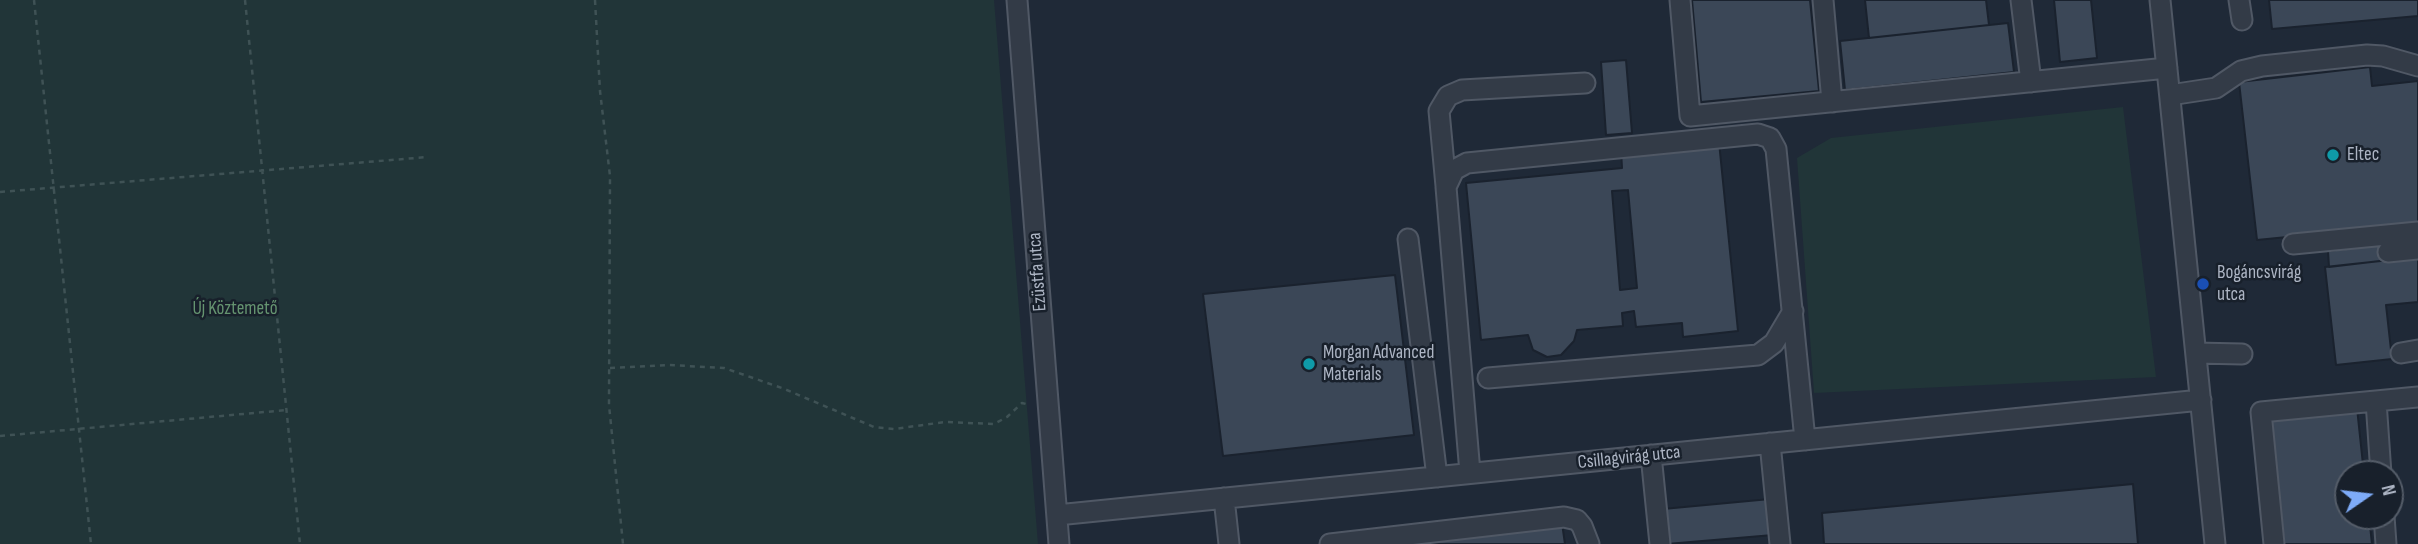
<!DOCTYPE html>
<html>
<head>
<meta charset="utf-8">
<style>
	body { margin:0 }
	#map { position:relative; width:2418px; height:544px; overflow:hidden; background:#1f2937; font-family:"Sofia Sans Condensed",sans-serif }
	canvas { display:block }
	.north { position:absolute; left:2334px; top:460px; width:70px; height:70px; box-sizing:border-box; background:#18202b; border:2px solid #545c68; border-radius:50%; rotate:76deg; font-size:19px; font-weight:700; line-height:28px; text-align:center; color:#adb5c4 }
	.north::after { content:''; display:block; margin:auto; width:24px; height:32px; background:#7eabf8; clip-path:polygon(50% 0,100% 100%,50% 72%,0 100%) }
</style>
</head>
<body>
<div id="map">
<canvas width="2418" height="544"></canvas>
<div class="north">N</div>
</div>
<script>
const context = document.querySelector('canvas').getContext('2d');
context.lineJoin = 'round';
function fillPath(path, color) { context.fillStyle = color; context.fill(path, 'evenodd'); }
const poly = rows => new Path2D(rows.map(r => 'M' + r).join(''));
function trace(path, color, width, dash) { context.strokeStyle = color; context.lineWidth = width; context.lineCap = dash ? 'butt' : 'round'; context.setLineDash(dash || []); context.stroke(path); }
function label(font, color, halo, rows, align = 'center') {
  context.font = font + ' "Sofia Sans Condensed",sans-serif'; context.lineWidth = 5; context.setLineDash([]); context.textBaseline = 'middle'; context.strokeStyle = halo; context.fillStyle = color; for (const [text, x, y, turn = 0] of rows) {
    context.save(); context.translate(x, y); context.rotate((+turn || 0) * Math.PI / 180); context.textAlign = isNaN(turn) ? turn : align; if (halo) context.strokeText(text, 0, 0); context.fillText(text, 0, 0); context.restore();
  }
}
const green = poly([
	[0,0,994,0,1038,544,0,544],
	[2123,107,2156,377,1814,393,1797,158,1831,138]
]);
const building = poly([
	[1692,0,1810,0,1819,91,1701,102,1692,0],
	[1865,0,1986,0,1989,25,1869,38,1865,0],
	[2054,0,2091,0,2097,58,2060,62,2054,0],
	[2269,0,2418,0,2418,16,2272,29,2269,0],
	[2008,23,2014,72,1845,90,1840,41,2008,23],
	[1626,60,1632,133,1606,135,1601,62,1626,60],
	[2370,67,2372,86,2418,81,2418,224,2257,240,2239,82,2370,67],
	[1719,142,1738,331,1683,337,1682,323,1636,327,1634,311,1622,313,1623,326,1577,330,1574,341,1561,355,1547,357,1533,350,1528,335,1481,340,1466,183,1622,168,1621,151,1719,142],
	[1628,190,1637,288,1620,290,1612,191,1628,190],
	[2387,244,2388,260,2329,267,2328,251,2387,244],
	[2418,257,2418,302,2386,305,2392,359,2336,365,2325,267,2418,257],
	[1395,275,1414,435,1223,456,1203,294,1395,275],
	[2357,408,2364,474,2348,474,2348,516,2369,516,2372,544,2284,544,2270,417,2357,408],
	[2133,484,2138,544,1824,544,1822,513,2133,484],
	[1770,499,1773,535,1667,544,1663,509,1770,499],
	[1562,523,1565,544,1423,544,1422,537,1562,523]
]);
const path = poly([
	[34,0,91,544],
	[245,0,300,544],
	[595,0,600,91,610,176,609,405,623,544],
	[0,192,428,157],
	[610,368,669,365,724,368,782,388,874,427,894,429,945,422,994,424,1007,417,1022,403,1030,405],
	[0,436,287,410]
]);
const minor = poly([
	[1017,0,1059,544],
	[1680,0,1690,116,2167,68],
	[1823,0,1832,102],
	[2021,0,2031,82],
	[2160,0,2215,544],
	[2239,0,2242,20],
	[2170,95,2216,88,2241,71,2262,66,2367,55,2383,56,2418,66],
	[1446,186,1439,111,1448,96,1462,90,1585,83],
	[1408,239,1437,477],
	[2293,244,2418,232],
	[2388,252,2418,249],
	[2196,353,2242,354],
	[2401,353,2418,350],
	[1488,378,1758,355,1774,343,1793,311],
	[2376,401,2381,474],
	[1770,443,1780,544],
	[1651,455,1660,544],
	[1470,473,1446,187,1454,170,1467,163,1758,134,1770,138,1776,149,1805,440],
	[1224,498,1229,544],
	[1057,515,2201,400],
	[2384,516,2386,544],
	[1330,544,1564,517,1577,520,1582,526,1589,544],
	[2274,544,2261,412,2418,397]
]);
const markers = [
	[2333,155,7,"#0f9aa8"],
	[2203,284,7,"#1a4fb4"],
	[1309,364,7,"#0f9aa8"]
];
const poiNames = [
	["Eltec",2347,155],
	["Bogáncsvirág",2217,273],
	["utca",2217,295],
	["Morgan Advanced",1323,353],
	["Materials",1323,375]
];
const streetNames = [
	["Ezüstfa utca",1038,272,-94],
	["Csillagvirág utca",1629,458,-6]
];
const parkNames = [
	["Új Köztemető",235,309]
];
fillPath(green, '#213538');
fillPath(building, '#3b4757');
trace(building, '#1a222e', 2);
trace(minor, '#505865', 23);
trace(path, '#3f5255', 2.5, [5, 5]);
trace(minor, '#333b47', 19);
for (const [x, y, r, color] of markers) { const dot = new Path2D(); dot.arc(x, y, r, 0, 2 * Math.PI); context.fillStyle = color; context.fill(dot); trace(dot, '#18202b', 2.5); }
label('19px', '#adb5c4', '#18202b', poiNames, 'left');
label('19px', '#adb5c4', '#18202b', streetNames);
label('19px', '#659470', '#18202b', parkNames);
</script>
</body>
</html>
